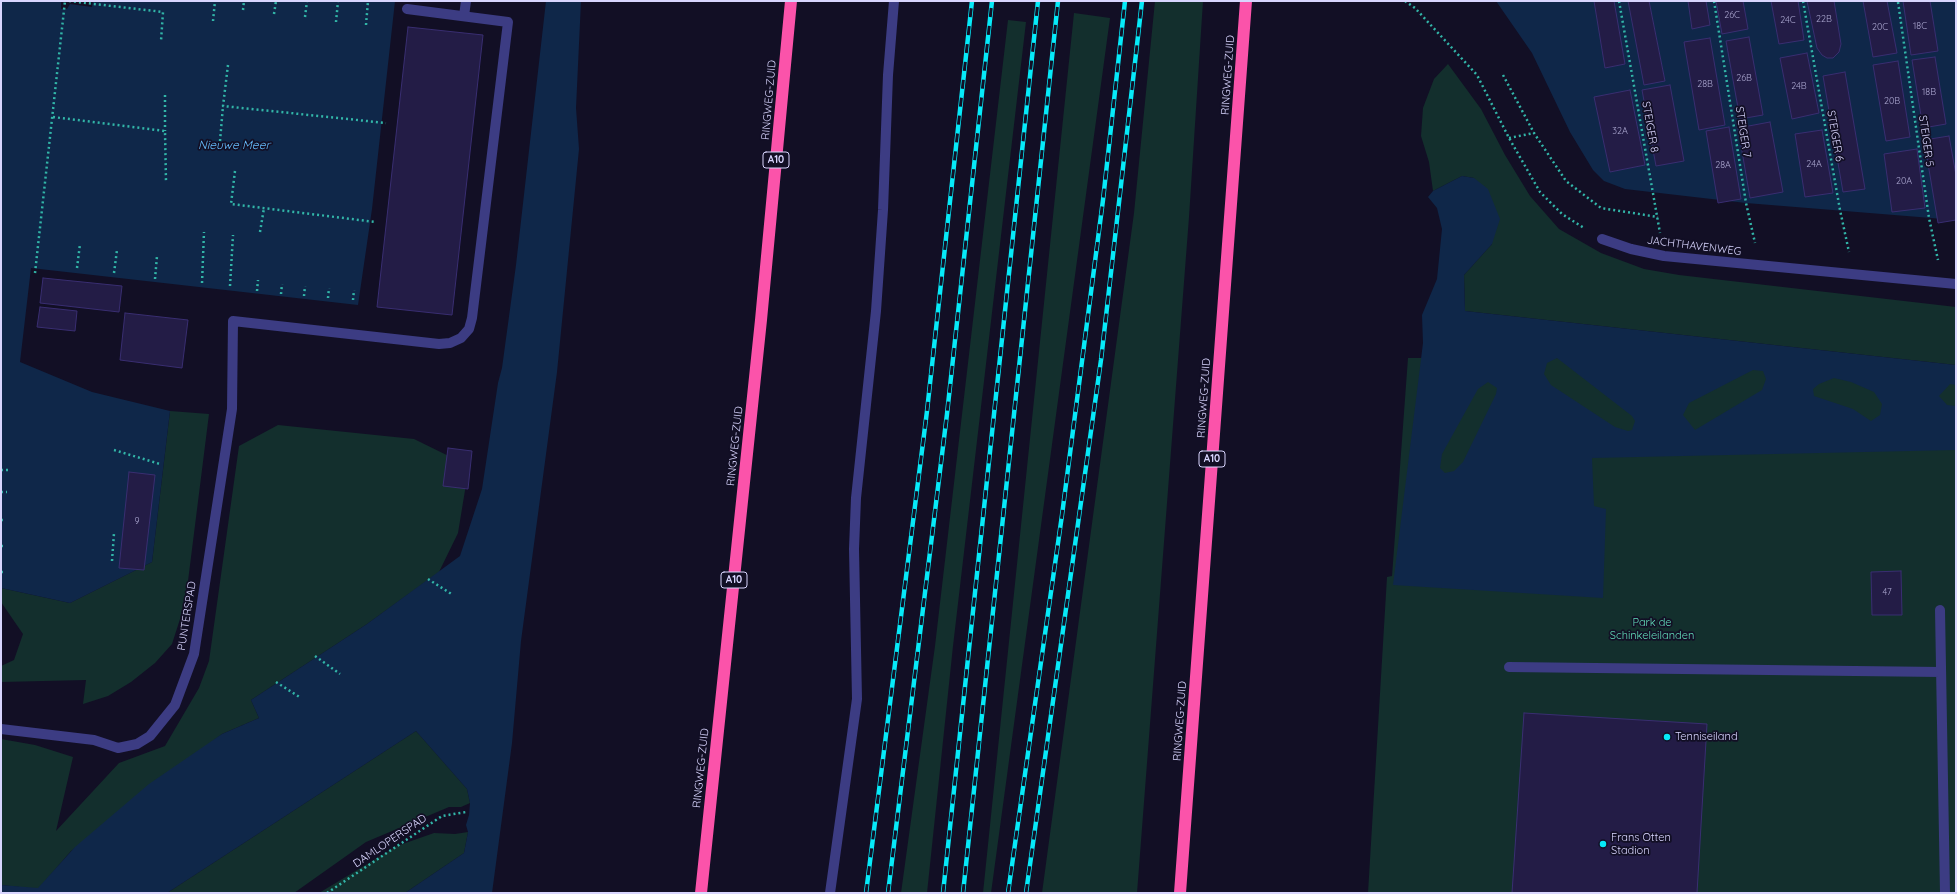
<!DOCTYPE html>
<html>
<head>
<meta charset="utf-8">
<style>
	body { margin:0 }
	#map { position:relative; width:1957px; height:894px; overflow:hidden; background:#120f25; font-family:Quicksand,sans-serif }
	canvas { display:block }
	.frame { position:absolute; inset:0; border:2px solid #d8d5fe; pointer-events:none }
</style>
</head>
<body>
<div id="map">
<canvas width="1957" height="894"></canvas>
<div class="frame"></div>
</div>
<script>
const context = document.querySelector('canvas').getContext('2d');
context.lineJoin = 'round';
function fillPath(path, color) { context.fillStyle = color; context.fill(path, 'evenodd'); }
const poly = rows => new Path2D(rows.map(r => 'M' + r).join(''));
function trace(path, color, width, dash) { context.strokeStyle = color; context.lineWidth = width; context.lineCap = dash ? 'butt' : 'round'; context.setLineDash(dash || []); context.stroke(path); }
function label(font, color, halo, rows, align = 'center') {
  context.font = font + ' Quicksand,sans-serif'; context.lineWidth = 3.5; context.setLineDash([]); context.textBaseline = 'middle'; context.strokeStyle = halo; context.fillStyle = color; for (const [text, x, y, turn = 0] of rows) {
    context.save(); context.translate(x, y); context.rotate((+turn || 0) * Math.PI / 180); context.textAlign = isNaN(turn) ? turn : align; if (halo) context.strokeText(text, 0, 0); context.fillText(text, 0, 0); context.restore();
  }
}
const green = poly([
	[1155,1,1203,1,1189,217,1137,893,1042,893,1134,213],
	[1074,13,1110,18,991,893,983,893],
	[1008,20,1026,22,953,646,927,893,901,893,935,646],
	[1448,64,1481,109,1505,155,1530,196,1559,229,1601,253,1644,269,1679,275,1956,307,1956,365,1465,311,1464,275,1492,244,1474,178,1462,176,1433,191,1429,162,1421,136,1423,108,1434,79],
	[1408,358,1556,358,1956,377,1956,893,1368,893,1387,577,1392,576],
	[170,411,209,414,188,581,180,619,172,644,155,663,131,682,108,696,83,704,86,680,1,682,1,666,14,660,23,634,1,602,1,588,70,603,152,562],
	[278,425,414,439,469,466,458,533,439,572,367,624,251,700,259,718,222,734,71,851,38,889,1,885,1,739,35,745,73,757,56,831,119,763,165,746,199,688,209,661,239,446],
	[416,731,467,789,470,803,461,807,449,807,366,842,294,893,167,893],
	[468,832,464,853,405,893,319,893,397,846,434,833,455,834]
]);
const water = poly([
	[1,1,61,1,61,9,67,9,70,4,92,7,93,1,395,1,372,209,358,305,31,268,20,362,92,392,170,411,152,562,70,603,1,588],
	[546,1,581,1,576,108,579,149,557,372,521,641,512,743,492,893,405,893,464,853,468,832,466,825,469,815,470,803,467,789,416,731,167,893,1,893,1,885,38,888,75,847,149,784,222,734,259,718,251,700,367,624,460,556,482,489,498,383,502,368,516,265],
	[1496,1,1956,1,1956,220,1746,203,1625,189,1604,181,1593,170,1570,132,1532,53],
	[1462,176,1474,178,1488,189,1500,219,1492,244,1464,275,1465,311,1956,365,1956,385,1950,384,1939,396,1947,405,1956,406,1956,450,1592,458,1594,506,1606,509,1603,598,1393,585,1423,343,1422,315,1437,279,1442,229,1437,208,1428,197,1433,191],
	[1557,358,1632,416,1635,421,1632,430,1628,431,1615,427,1551,385,1544,374,1547,363],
	[1753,370,1763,371,1766,379,1762,390,1695,430,1683,415,1689,403],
	[1834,378,1851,382,1874,392,1882,404,1880,415,1871,421,1853,409,1814,396,1813,389,1819,384],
	[1488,382,1497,388,1496,394,1463,462,1454,471,1445,473,1440,468,1442,454,1478,389]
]);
const building = poly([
	[1594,1,1614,1,1625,64,1605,68,1594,1],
	[1628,1,1649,1,1665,81,1644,85,1628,1],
	[1688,1,1706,1,1710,25,1692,29,1688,1],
	[1716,1,1743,1,1748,29,1722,34,1716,1],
	[1771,1,1798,1,1804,40,1779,44,1771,1],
	[1807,1,1834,1,1841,44,1839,52,1833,58,1827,58,1822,55,1817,48,1807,1],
	[1863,1,1887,1,1897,53,1873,57,1863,1],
	[1903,1,1930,1,1938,51,1911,55,1903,1],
	[408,27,483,35,452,315,377,307,408,27],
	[1749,37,1763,115,1740,119,1726,41,1749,37],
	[1710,38,1725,125,1699,130,1684,42,1710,38],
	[1807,53,1819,113,1792,119,1780,58,1807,53],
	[1935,57,1946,124,1923,128,1912,60,1935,57],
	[1898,61,1910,137,1886,141,1873,65,1898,61],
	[1845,72,1865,189,1843,192,1823,76,1845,72],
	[1670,85,1684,161,1656,166,1642,90,1670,85],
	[1630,90,1645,165,1610,172,1594,97,1630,90],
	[1770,122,1783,192,1750,198,1738,128,1770,122],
	[1729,127,1741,199,1718,203,1706,131,1729,127],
	[1822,130,1833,193,1805,197,1795,134,1822,130],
	[1949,136,1956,175,1956,220,1938,223,1924,140,1949,136],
	[1917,149,1925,208,1892,212,1884,154,1917,149],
	[43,278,122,286,119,312,40,303,43,278],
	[40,307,77,311,75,331,37,327,40,307],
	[125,313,188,320,182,368,120,360,125,313],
	[448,448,472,451,468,489,443,486,448,448],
	[129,472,155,475,144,570,119,568,129,472],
	[1901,571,1902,615,1872,615,1871,572,1901,571],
	[1524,713,1707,724,1697,893,1512,893,1524,713]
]);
const path = poly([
	[69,1,163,12,161,41],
	[1405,1,1415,8,1477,75,1509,138,1540,192,1562,214,1584,228],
	[1619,1,1660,233],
	[1714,1,1746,203,1755,243],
	[1803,1,1840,210,1849,252],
	[1898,2,1929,218,1938,260],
	[243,10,244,1],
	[274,14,276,1],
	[305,17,307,1],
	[213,21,215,1],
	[336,22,338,1],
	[366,25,368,1],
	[1,62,2,62],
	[228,65,223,106,386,123],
	[1503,75,1534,133,1566,181,1601,208,1658,217],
	[165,95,165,131],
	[53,117,165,131,166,182],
	[1509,138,1534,133],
	[220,141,223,106],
	[235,171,231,204,375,222],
	[260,232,264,208],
	[77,268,80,244],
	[35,273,65,1],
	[114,273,117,250],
	[155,279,157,256],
	[202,283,204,232],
	[230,286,233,235],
	[257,291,258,280],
	[281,294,282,284],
	[304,296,305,286],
	[328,298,329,288],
	[353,300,354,290],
	[114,450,160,464],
	[1,470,9,470],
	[1,492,7,492],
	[1,520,6,520],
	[1,546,5,546],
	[112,561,114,533],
	[1,572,4,572],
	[428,579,453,595],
	[315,656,340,674],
	[276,682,301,698],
	[327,893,442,816,466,812]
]);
const lane = poly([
	[464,16,466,1],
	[1940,610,1945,893],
	[1509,667,1941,672],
	[1,729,94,740,118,748,137,744,150,736,175,705,194,654,232,409,233,321,439,344,450,343,461,338,469,329,472,318,508,22,407,9],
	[830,893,857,699,854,549,856,498,876,311,883,210,888,75,894,1]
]);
const street = poly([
	[1602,239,1631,249,1664,256,1956,284]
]);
const highway = poly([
	[701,893,761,320,791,1],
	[1180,893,1246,1]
]);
const rail = poly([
	[866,893,927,411,972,1],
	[888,893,947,414,992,1],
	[943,893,1038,1],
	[963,893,1058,1],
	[1008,893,1062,515,1103,200,1125,1],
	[1026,893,1101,360,1142,1]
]);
const markers = [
	[1667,737,4,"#06eaf9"],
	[1603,844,4,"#06eaf9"]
];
const numberNames = [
	["26C",1732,15],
	["22B",1824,19],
	["24C",1788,20],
	["18C",1920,26],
	["20C",1880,27],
	["26B",1744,78],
	["28B",1705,84],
	["24B",1799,86],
	["18B",1929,92],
	["20B",1892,101],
	["32A",1620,131],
	["24A",1814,164],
	["28A",1723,165],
	["20A",1904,181],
	["9",137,521],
	["47",1887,592]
];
const shields = [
	[776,160,26],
	[1212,459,26],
	[734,580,26]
];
const shieldNames = [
	["A10",776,160],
	["A10",1212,459],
	["A10",734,580]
];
const streetNames = [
	["RINGWEG-ZUID",1228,75,-86],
	["RINGWEG-ZUID",769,100,-85],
	["STEIGER 8",1650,127,80],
	["STEIGER 7",1743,132,81],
	["STEIGER 6",1835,136,80],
	["STEIGER 5",1926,141,82],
	["JACHTHAVENWEG",1694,246,7],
	["RINGWEG-ZUID",1204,398,-86],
	["RINGWEG-ZUID",735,446,-84],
	["PUNTERSPAD",187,616,-81],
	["RINGWEG-ZUID",1180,721,-86],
	["RINGWEG-ZUID",701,768,-84],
	["DAMLOPERSPAD",390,841,-34]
];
const parkNames = [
	["Park de",1652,623],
	["Schinkeleilanden",1652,636]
];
const poiNames = [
	["Tenniseiland",1675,737],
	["Frans Otten",1611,838],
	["Stadion",1611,851]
];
const waterNames = [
	["Nieuwe Meer",234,145]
];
fillPath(green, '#132f2d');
fillPath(water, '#0f2749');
fillPath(building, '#231c46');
trace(building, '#392e71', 1);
trace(path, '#32b5a8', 2.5, [2, 3]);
trace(lane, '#3c3c83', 10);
trace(street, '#3c3c83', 10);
trace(highway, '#fb53aa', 12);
trace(rail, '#06eaf9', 4.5);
trace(rail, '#120f25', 3, [9]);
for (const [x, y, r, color] of markers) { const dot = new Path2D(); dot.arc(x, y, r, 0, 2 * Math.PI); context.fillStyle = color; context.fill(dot); trace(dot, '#120f25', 1.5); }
label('9px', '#aba7d0', null, numberNames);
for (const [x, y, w] of shields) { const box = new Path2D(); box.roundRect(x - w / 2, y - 8, w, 16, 3); context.fillStyle = '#120f25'; context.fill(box); trace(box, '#d8d5fe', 1); }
label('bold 10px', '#d8d5fe', null, shieldNames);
label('11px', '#d8d5fe', '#120f25', streetNames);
label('11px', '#62ddb9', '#120f25', parkNames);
label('11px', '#d8d5fe', '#120f25', poiNames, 'left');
label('italic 12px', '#65bcfc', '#120f25', waterNames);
</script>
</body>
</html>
